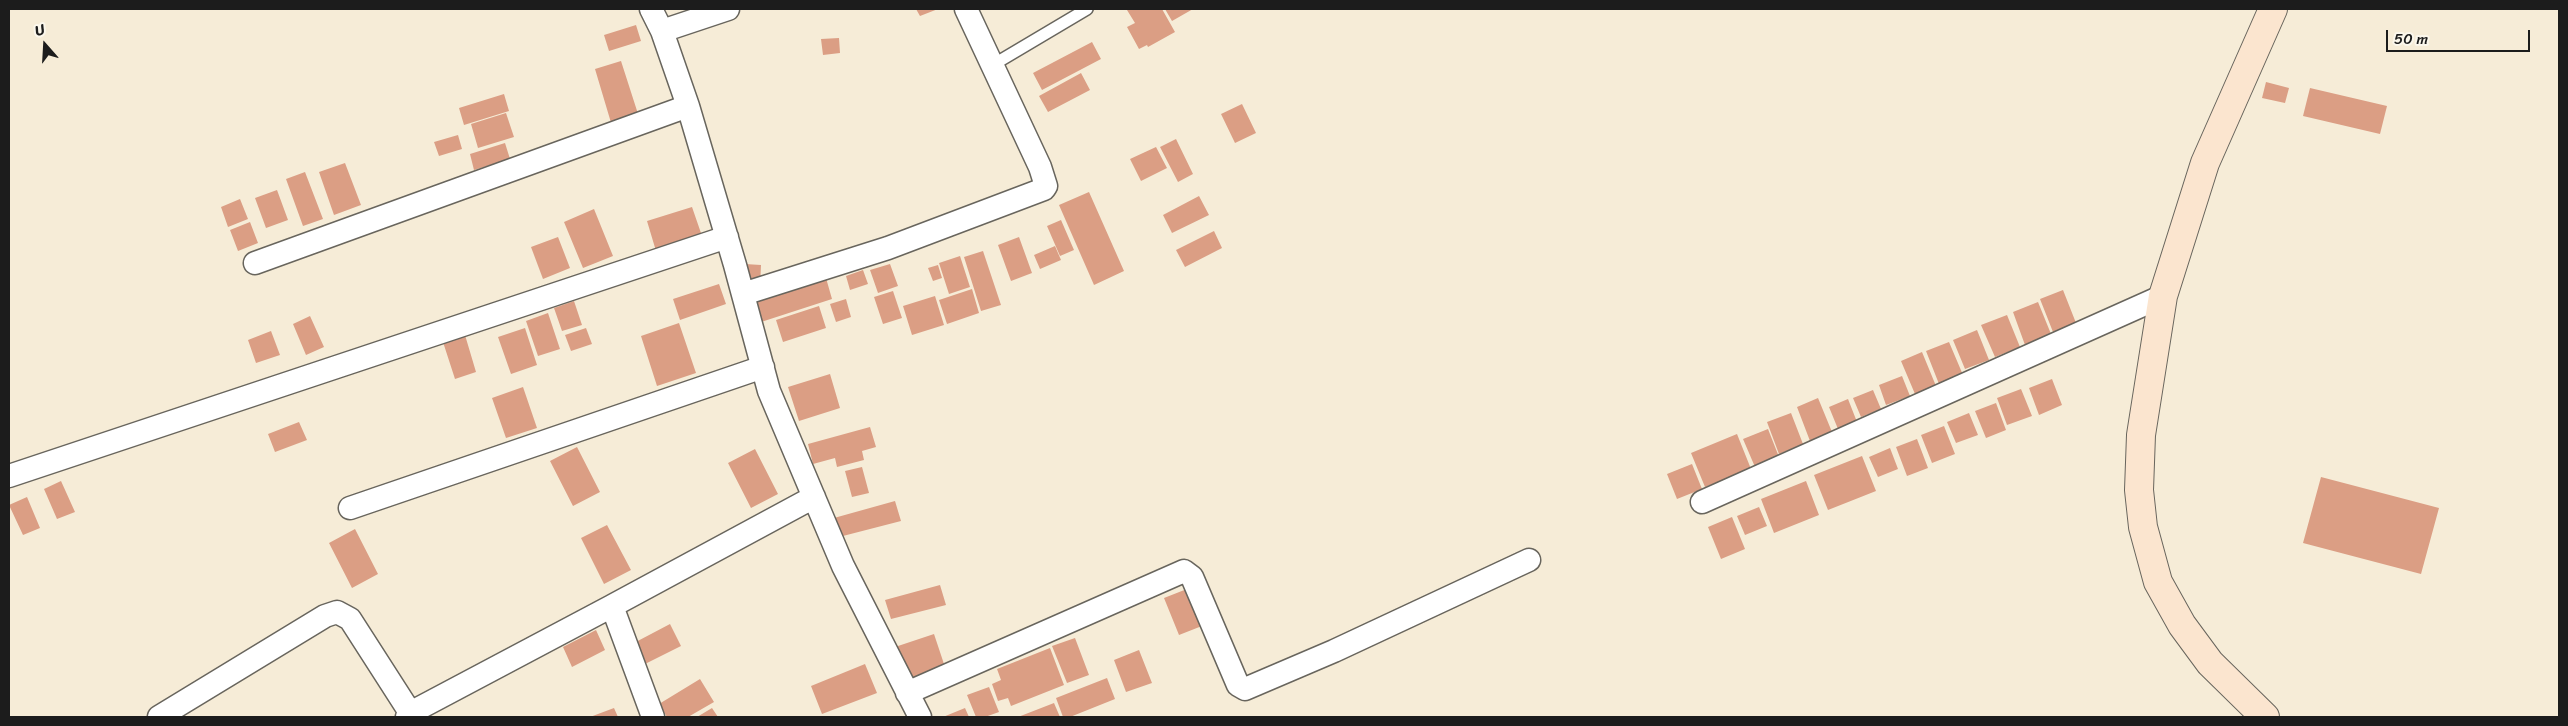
<!DOCTYPE html>
<html>
<head>
<meta charset="utf-8">
<style>
	body { margin:0 }
	#map { position:relative; width:2568px; height:726px; overflow:hidden; background:#f6ecd7; font-family:Sriracha,sans-serif }
	canvas { display:block }
	.frame { position:absolute; inset:0; border:10px solid #1c1c1c; pointer-events:none }
	.north { position:absolute; left:20px; top:20px; width:50px; height:50px; -webkit-text-stroke:4px #fbf7ec; paint-order:stroke; rotate:341deg; font-size:14px; font-weight:700; line-height:20px; text-align:center; color:#1c1c1c }
	.north::after { content:''; display:block; margin:auto; width:18px; height:22px; background:#1c1c1c; clip-path:polygon(50% 0,100% 100%,50% 72%,0 100%) }
	.scale { position:absolute; left:2386px; top:30px; width:144px; height:22px; box-sizing:border-box; border:2px solid #1c1c1c; border-top:0; padding-left:6px; font-size:15px; line-height:18px; white-space:nowrap; color:#1c1c1c; -webkit-text-stroke:4px #fbf7ec; paint-order:stroke }
</style>
</head>
<body>
<div id="map">
<canvas width="2568" height="726"></canvas>
<div class="frame"></div>
<div class="north">U</div>
<div class="scale">50 m</div>
</div>
<script>
const context = document.querySelector('canvas').getContext('2d');
context.lineJoin = 'round';
function fillPath(path, color) { context.fillStyle = color; context.fill(path, 'evenodd'); }
const poly = rows => new Path2D(rows.map(r => 'M' + r).join(''));
function trace(path, color, width, dash) { context.strokeStyle = color; context.lineWidth = width; context.lineCap = dash ? 'butt' : 'round'; context.setLineDash(dash || []); context.stroke(path); }
const building = poly([
	[916,9,938,9,920,16],
	[1129,9,1162,9,1175,32,1148,47,1147,45,1139,49,1127,27,1135,23,1127,10],
	[1165,9,1193,9,1172,21],
	[636,25,641,41,609,51,604,35],
	[839,38,840,53,823,55,821,39],
	[1092,42,1101,59,1042,90,1033,73],
	[621,61,639,117,612,126,595,69],
	[1081,73,1090,90,1048,112,1039,96],
	[2266,82,2289,88,2285,103,2262,98],
	[2310,88,2387,106,2380,134,2303,116],
	[504,94,509,111,464,125,459,108],
	[1242,104,1256,133,1235,143,1221,114],
	[506,113,514,137,478,148,471,124],
	[458,135,462,149,439,156,434,142],
	[1176,139,1193,174,1178,182,1160,147],
	[505,143,510,159,474,170,470,154],
	[1156,147,1167,168,1141,181,1130,159],
	[345,163,361,205,334,215,319,172],
	[305,172,323,219,303,226,286,179],
	[277,190,288,220,266,228,255,198],
	[1089,192,1124,271,1094,285,1059,205],
	[1199,196,1209,215,1172,233,1163,215],
	[240,199,248,219,228,227,221,207],
	[692,207,702,236,656,251,647,221],
	[594,209,613,256,583,268,564,222],
	[1061,220,1074,250,1060,256,1047,226],
	[250,222,258,243,238,251,230,230],
	[1214,231,1222,248,1185,267,1176,250],
	[558,237,570,268,543,279,531,247],
	[1019,237,1032,273,1011,281,998,245],
	[1055,246,1061,260,1040,269,1034,255],
	[983,251,1001,305,981,311,964,257],
	[960,256,970,287,949,294,939,263],
	[745,264,761,265,760,287,744,287],
	[890,264,898,286,878,293,870,270],
	[938,265,942,278,933,281,928,268],
	[863,270,868,284,850,290,846,276],
	[826,278,832,299,758,323,752,302],
	[719,284,726,304,680,320,673,299],
	[972,289,979,313,947,324,939,300],
	[2063,290,2076,323,2053,332,2040,299],
	[893,291,902,318,883,324,874,297],
	[935,296,944,325,912,335,903,306],
	[846,299,851,317,836,322,830,304],
	[574,301,582,325,562,331,554,308],
	[2038,302,2051,334,2025,345,2013,312],
	[819,306,826,328,783,342,776,320],
	[548,313,560,349,538,356,526,321],
	[2007,315,2020,347,1995,357,1981,325],
	[310,316,324,347,306,355,293,324],
	[679,323,696,373,657,386,641,336],
	[525,328,537,365,511,374,498,337],
	[586,328,592,344,571,351,565,335],
	[1977,330,1989,360,1965,369,1953,340],
	[271,331,280,355,256,363,248,340],
	[465,335,476,372,455,379,443,342],
	[1949,342,1963,375,1939,384,1926,351],
	[1922,352,1936,386,1915,394,1901,361],
	[830,374,840,408,799,421,788,387],
	[1902,376,1910,396,1886,405,1879,385],
	[2052,379,2062,405,2039,415,2029,388],
	[523,387,537,428,506,438,492,398],
	[2021,389,2032,416,2007,425,1997,398],
	[1873,390,1881,409,1861,417,1853,398],
	[1818,398,1832,432,1810,441,1797,407],
	[1848,399,1857,422,1838,429,1829,407],
	[1996,403,2006,430,1986,438,1975,411],
	[1791,413,1803,444,1779,454,1767,422],
	[1969,413,1978,435,1956,443,1947,422],
	[299,422,307,440,275,452,268,434],
	[1944,426,1955,454,1932,463,1921,435],
	[870,427,876,447,862,451,864,460,837,467,835,458,813,464,808,444],
	[1768,429,1779,457,1755,467,1743,439],
	[1737,434,1751,469,1705,487,1691,453],
	[1917,439,1928,468,1907,476,1896,447],
	[577,447,600,492,573,506,550,461],
	[1890,448,1898,469,1878,477,1869,457],
	[755,449,778,494,751,508,728,463],
	[1862,456,1876,491,1828,510,1814,475],
	[1692,464,1702,489,1677,499,1667,474],
	[862,467,869,493,852,497,845,471],
	[2321,477,2439,508,2421,574,2303,543],
	[61,481,75,512,57,519,44,489],
	[1806,481,1819,515,1774,533,1761,499],
	[27,497,40,528,23,535,9,505],
	[895,501,901,521,839,537,834,518],
	[1759,507,1767,526,1745,535,1737,516],
	[1732,517,1745,549,1721,559,1708,527],
	[607,525,631,570,604,584,581,538],
	[355,529,378,574,352,588,329,543],
	[940,585,946,605,891,619,885,600],
	[1192,587,1207,624,1179,635,1164,598],
	[670,624,681,646,643,665,632,644],
	[596,630,605,650,572,667,563,647],
	[934,634,945,667,906,680,895,647],
	[1075,638,1089,675,1067,683,1052,646],
	[1050,648,1064,685,1011,706,1008,698,998,701,992,684,1001,680,997,669],
	[1139,650,1152,683,1126,692,1114,660],
	[865,664,877,693,822,714,811,686],
	[1107,678,1115,699,1070,717,1063,717,1056,698],
	[700,679,714,702,688,717,667,717,659,704],
	[989,687,999,712,985,717,976,717,967,695],
	[1054,703,1060,717,1018,717],
	[614,708,618,717,590,717],
	[712,708,718,717,697,717],
	[965,708,969,717,943,717]
]);
const lane = poly([
	[991,66,1087,9]
]);
const street = poly([
	[651,9,662,31,688,106,735,265,769,391,843,566,920,717],
	[662,31,728,9],
	[255,263,688,106],
	[743,294,888,248,1044,189,1046,186,1040,167,966,9],
	[9,476,727,237],
	[1702,502,2163,296],
	[350,508,763,367],
	[907,693,1184,571,1192,577,1238,685,1245,689,1334,651,1529,560],
	[159,717,325,616,337,612,350,619,411,714],
	[407,717,412,712,612,606],
	[653,717,612,606,814,497]
]);
const secondary = poly([
	[2265,717,2210,663,2182,625,2158,582,2143,527,2139,490,2141,435,2163,296,2205,163,2273,9]
]);
fillPath(building, '#db9e84');
trace(lane, '#68655d', 14);
trace(street, '#68655d', 25);
trace(secondary, '#68655d', 30);
trace(lane, '#fff', 11);
trace(street, '#fff', 22);
trace(secondary, '#fbe5cf', 28);
</script>
</body>
</html>
